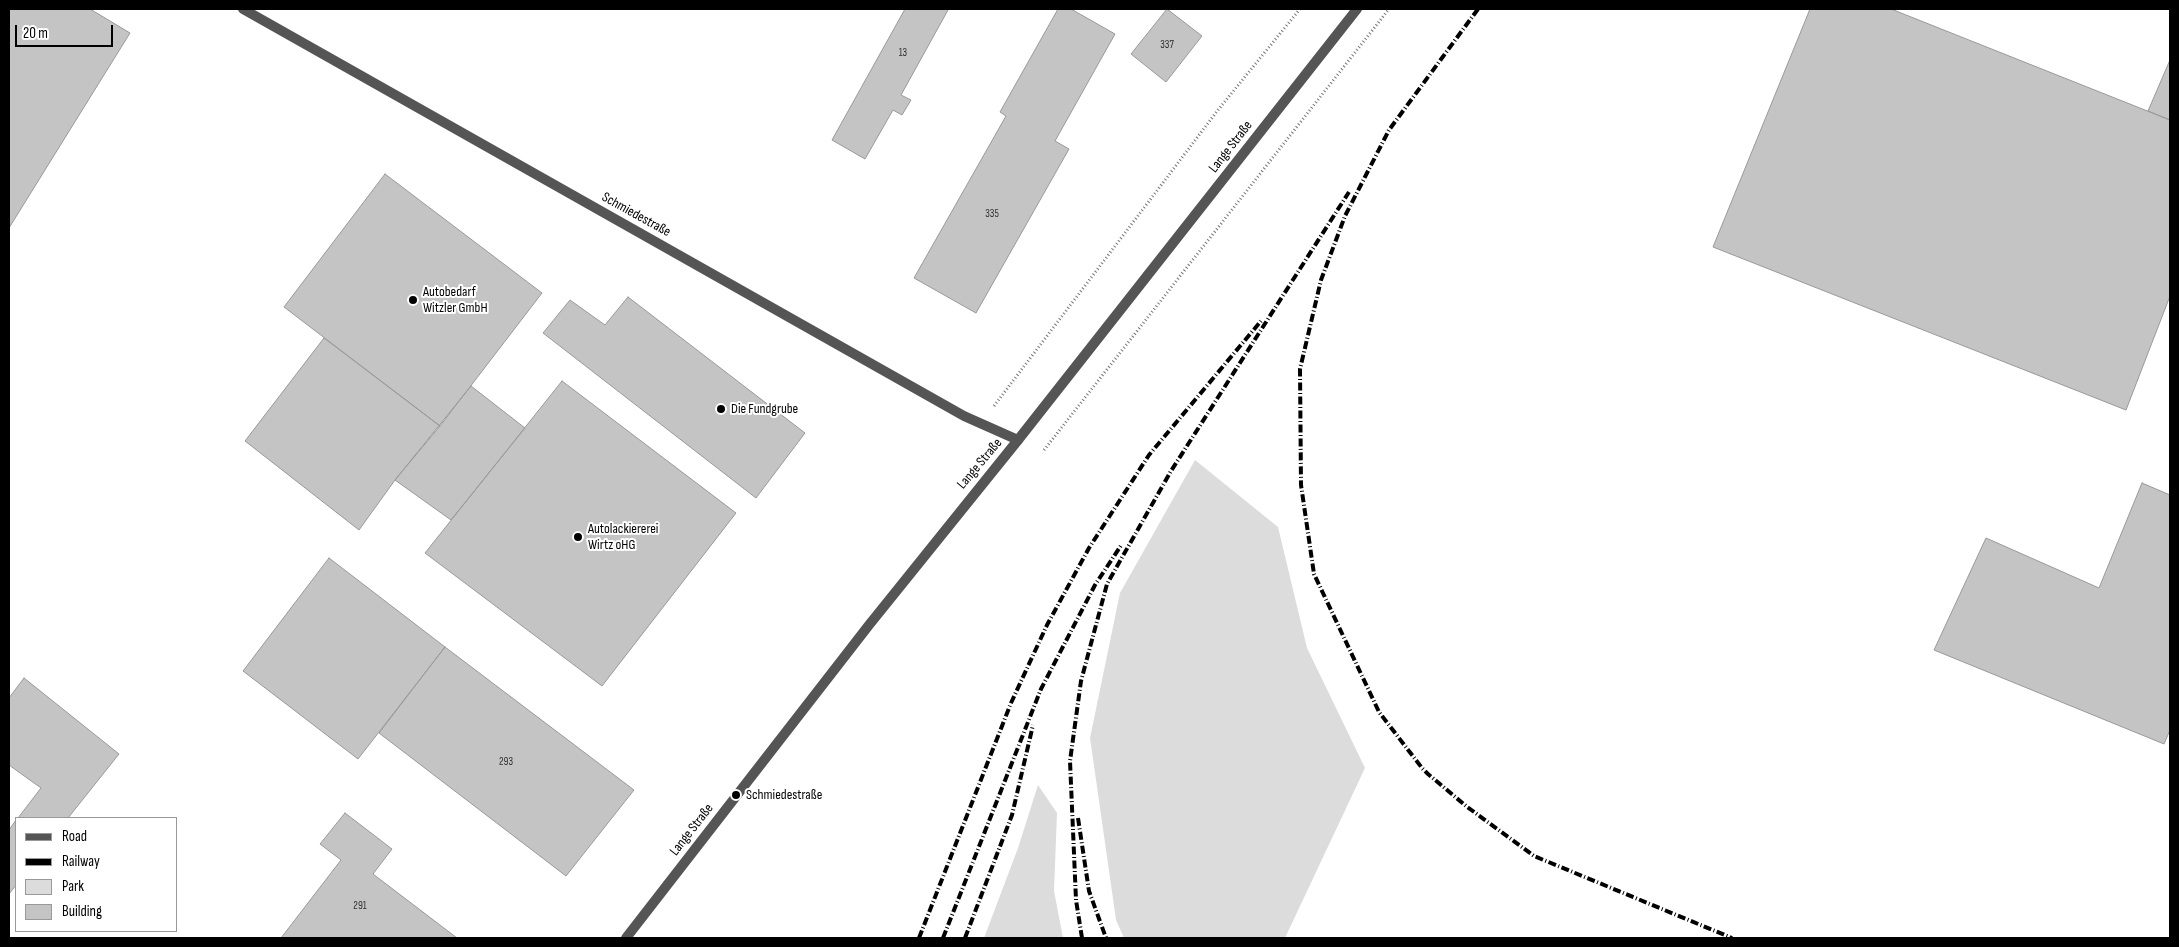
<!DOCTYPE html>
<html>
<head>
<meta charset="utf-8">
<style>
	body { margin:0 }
	#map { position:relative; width:2179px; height:947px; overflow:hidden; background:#fff; font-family:"Sofia Sans Condensed",sans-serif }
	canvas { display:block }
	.frame { position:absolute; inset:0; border:10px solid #000; pointer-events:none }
	.legend { position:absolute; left:15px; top:817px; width:162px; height:115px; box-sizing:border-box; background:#fff; border:1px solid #999; margin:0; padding:6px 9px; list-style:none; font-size:15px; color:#000 }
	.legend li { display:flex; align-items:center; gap:10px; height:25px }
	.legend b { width:25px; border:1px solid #999 }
	.scale { position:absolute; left:15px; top:25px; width:98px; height:22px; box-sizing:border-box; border:2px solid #000; border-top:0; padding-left:6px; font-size:15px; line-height:18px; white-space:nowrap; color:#000; -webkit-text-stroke:4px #fff; paint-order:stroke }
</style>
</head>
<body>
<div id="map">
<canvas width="2179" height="947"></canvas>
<div class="frame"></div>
<ul class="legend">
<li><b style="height:6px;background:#555"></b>Road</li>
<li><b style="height:6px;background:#000"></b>Railway</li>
<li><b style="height:14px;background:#dcdcdc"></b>Park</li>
<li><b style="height:14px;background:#c4c4c4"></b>Building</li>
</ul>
<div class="scale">20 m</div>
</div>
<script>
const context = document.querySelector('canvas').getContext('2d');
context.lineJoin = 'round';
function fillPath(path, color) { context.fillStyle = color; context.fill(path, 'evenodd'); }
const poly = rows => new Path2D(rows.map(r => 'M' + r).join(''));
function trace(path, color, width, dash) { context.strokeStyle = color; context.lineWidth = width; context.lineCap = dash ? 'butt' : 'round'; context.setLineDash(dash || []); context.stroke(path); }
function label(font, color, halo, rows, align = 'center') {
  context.font = font + ' "Sofia Sans Condensed",sans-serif'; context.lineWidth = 4; context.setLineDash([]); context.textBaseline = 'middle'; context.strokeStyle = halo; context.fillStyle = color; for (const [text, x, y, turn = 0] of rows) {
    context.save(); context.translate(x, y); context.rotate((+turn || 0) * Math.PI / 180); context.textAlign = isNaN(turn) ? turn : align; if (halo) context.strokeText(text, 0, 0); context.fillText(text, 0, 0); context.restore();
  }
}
const green = poly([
	[1195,460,1278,527,1307,648,1365,768,1285,938,1124,938,1116,920,1090,738,1120,593],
	[1038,785,1057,813,1054,891,1063,938,984,938,1018,848]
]);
const building = poly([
	[9,9,90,9,130,33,9,228,9,9],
	[905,9,945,9,948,10,901,95,911,100,902,115,893,110,865,159,832,140,905,9],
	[1058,9,1071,9,1115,34,1055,141,1069,149,976,313,914,278,1006,116,1000,112,1058,9],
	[1167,9,1202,36,1166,82,1131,54,1167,9],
	[1810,9,1891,9,2170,120,2170,296,2126,410,1713,247,1810,9],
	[2170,60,2170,120,2148,111,2170,60],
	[385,174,542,293,440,426,284,307,385,174],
	[628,297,805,433,756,498,543,333,570,300,605,325,628,297],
	[324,338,440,426,395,480,359,530,245,441,324,338],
	[562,381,736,513,602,686,425,553,562,381],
	[471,386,525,428,451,520,395,480,471,386],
	[2142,483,2170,495,2170,730,2164,744,1934,650,1986,538,2099,588,2142,483],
	[329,558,445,647,358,759,243,671,329,558],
	[445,647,634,790,566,876,379,733,445,647],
	[24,678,119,754,68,818,18,818,41,788,9,765,9,698,24,678],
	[345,813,392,849,373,874,457,938,281,938,341,860,320,844,345,813],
	[16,820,16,885,9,894,9,830,16,820]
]);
const path = poly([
	[994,406,1218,110,1300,9],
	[1044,450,1389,9]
]);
const minor = poly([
	[243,9,964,416,1018,440]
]);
const tertiary = poly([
	[626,938,869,625,1018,440,1357,9]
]);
const rail = poly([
	[1478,9,1389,130,1345,216,1321,280,1300,369,1301,485,1314,574,1379,712,1422,768,1428,774,1466,806,1534,856,1732,938],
	[1078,818,1089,891,1106,938],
	[919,938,1011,703,1047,625,1089,548,1149,455,1261,321],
	[943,938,1041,689,1095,585,1122,544],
	[965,938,1012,815,1033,725],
	[1082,938,1076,900,1070,761,1081,681,1107,584,1171,471,1349,192]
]);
const markers = [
	[413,300,5,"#000"],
	[721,409,5,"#000"],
	[578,537,5,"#000"],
	[736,795,5,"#000"]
];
const numberNames = [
	["337",1167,45],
	["13",903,53],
	["335",992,214],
	["293",506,762],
	["291",360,906]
];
const streetNames = [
	["Lange Straße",1231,147,-52],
	["Schmiedestraße",636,215,29],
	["Lange Straße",980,464,-50],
	["Lange Straße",692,830,-52]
];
const poiNames = [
	["Autobedarf",423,292],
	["Witzler GmbH",423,308],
	["Die Fundgrube",731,409],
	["Autolackiererei",588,529],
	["Wirtz oHG",588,545],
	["Schmiedestraße",746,795]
];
fillPath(green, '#dcdcdc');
fillPath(building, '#c4c4c4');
trace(building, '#999', 1);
trace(path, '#777', 3, [1, 2.5]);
trace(minor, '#555', 10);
trace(tertiary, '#555', 10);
trace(rail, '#000', 4, [8, 2.5, 1, 2.5]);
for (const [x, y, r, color] of markers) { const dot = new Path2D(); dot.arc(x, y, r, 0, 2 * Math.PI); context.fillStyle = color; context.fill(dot); trace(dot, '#fff', 2); }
label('11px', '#313131', null, numberNames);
label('14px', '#000', '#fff', streetNames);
label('14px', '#000', '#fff', poiNames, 'left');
</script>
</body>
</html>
